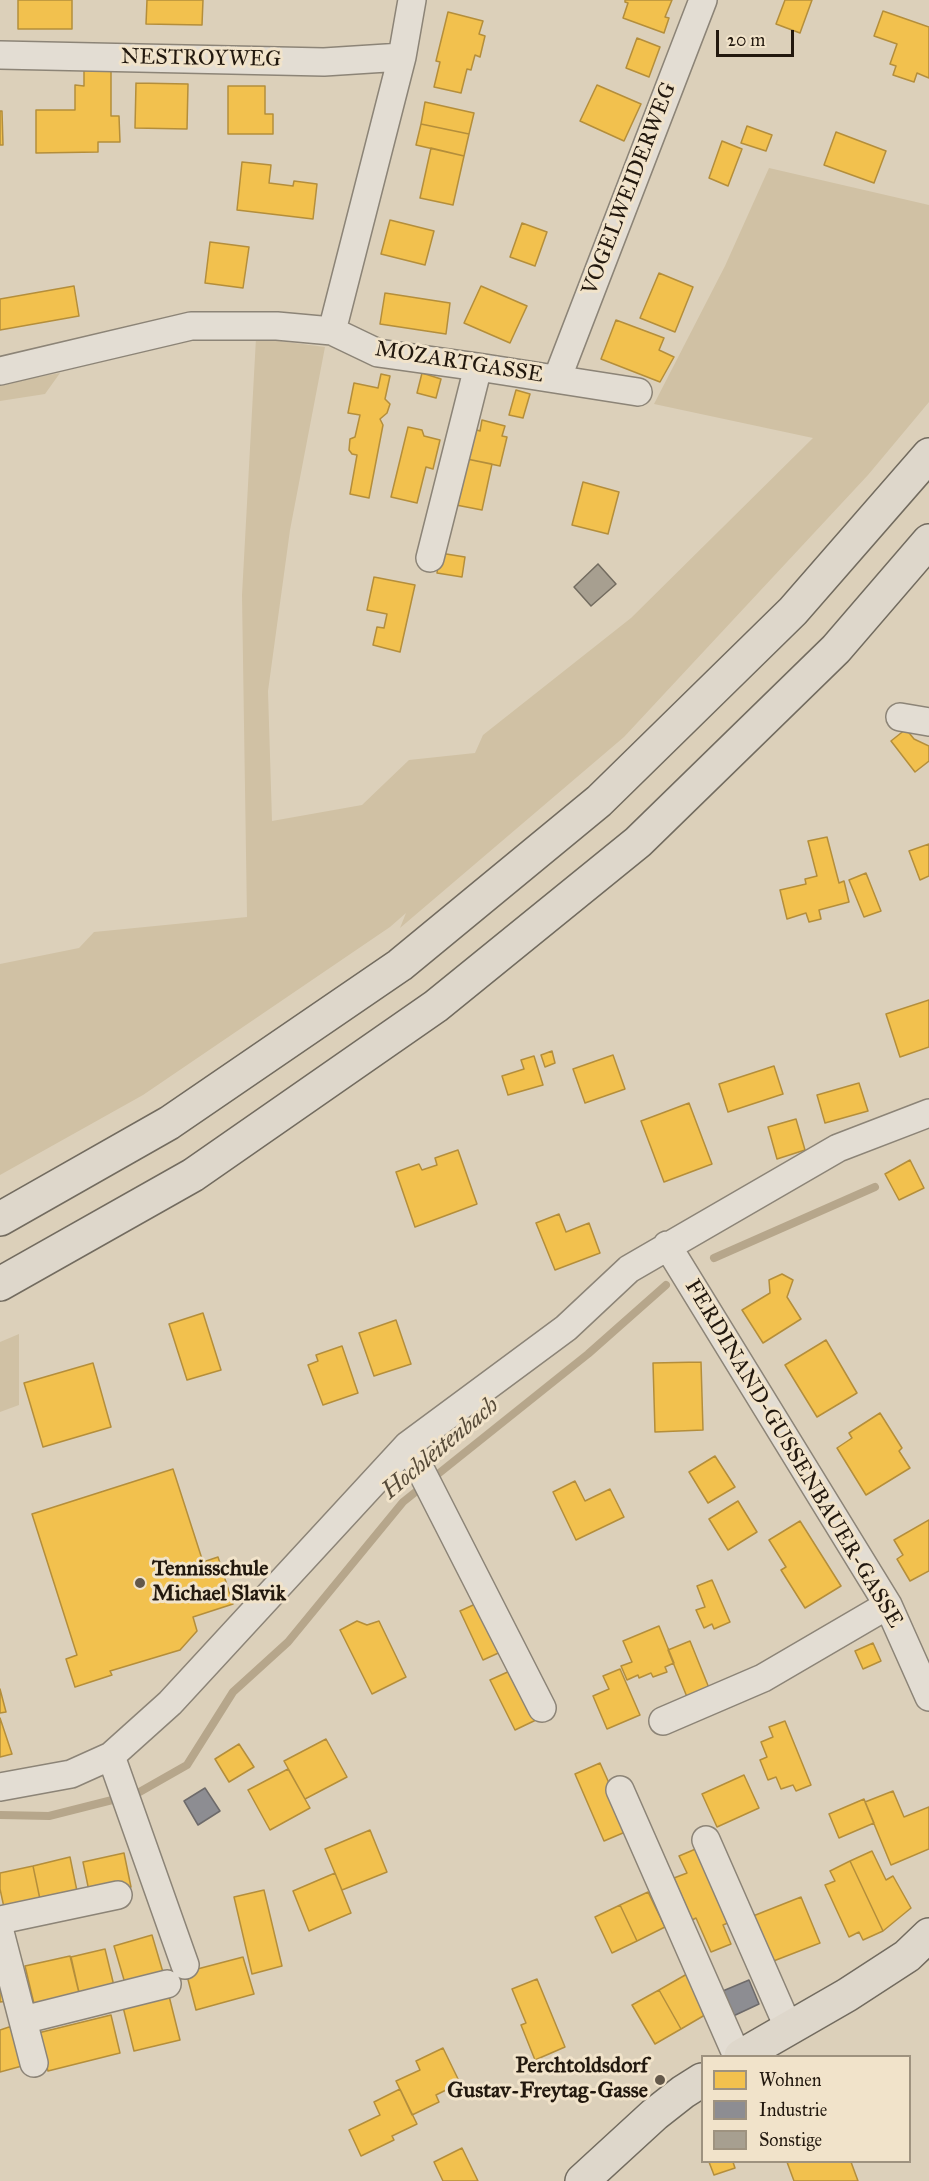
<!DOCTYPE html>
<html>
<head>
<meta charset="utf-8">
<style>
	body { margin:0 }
	#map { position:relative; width:929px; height:2181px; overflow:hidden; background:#dcd0ba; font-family:"IM FELL Great Primer",serif }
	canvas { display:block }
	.legend { position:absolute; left:701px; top:2055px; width:210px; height:108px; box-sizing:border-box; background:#f1e3ca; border:2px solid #9e927f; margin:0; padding:8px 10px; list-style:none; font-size:18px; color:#22180e }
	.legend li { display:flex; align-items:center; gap:12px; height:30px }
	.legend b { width:30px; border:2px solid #9e927f }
	.scale { position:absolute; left:716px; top:30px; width:78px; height:27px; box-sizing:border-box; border:3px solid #22180e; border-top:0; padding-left:8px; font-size:18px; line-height:21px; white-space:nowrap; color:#22180e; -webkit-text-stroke:4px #f1e3ca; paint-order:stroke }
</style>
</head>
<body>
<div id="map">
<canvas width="929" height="2181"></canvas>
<ul class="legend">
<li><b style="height:16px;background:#f2c14e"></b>Wohnen</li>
<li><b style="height:16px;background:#8d8d92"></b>Industrie</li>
<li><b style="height:16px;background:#a79f90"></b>Sonstige</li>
</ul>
<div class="scale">20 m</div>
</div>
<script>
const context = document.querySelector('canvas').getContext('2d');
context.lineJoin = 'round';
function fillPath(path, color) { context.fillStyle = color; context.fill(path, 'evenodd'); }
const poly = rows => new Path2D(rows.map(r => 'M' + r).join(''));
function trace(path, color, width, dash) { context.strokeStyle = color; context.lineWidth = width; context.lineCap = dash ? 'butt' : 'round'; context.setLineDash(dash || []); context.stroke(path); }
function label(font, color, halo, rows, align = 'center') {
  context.font = font + ' "IM FELL Great Primer",serif'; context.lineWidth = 6; context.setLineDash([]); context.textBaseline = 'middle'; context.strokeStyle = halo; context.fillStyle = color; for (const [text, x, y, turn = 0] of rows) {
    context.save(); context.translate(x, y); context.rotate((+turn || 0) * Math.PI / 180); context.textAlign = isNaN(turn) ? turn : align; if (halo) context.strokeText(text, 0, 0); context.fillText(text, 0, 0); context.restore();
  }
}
const green = poly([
	[769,168,929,205,929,402,868,475,624,737,400,928,406,913,390,927,143,1095,0,1175,0,964,79,948,94,932,247,917,242,595,256,338,325,347,290,530,268,691,272,821,362,805,409,760,475,753,483,735,631,618,813,438,654,404,725,266],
	[60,373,45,394,0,401,0,384],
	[19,1334,19,1405,0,1412,0,1342]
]);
const homes = poly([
	[18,0,72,0,72,29,18,29,18,0],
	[147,0,203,0,202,25,146,24,147,0],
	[625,0,672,0,665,17,669,18,664,33,623,18,628,3,625,2,625,0],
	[785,0,812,0,800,33,776,24,785,0],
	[883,11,929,27,929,78,917,73,914,82,893,75,896,66,890,64,897,44,874,36,883,11],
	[448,12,483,21,479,34,485,36,480,57,475,55,471,70,467,69,461,93,434,87,440,62,436,61,448,12],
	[637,38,660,47,649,77,626,68,637,38],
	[111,69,111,116,119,116,120,142,98,142,98,152,36,153,36,110,75,110,75,85,84,86,84,70,111,69],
	[136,83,188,84,187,129,135,128,136,83],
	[597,85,641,104,624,141,580,121,597,85],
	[228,86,265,86,265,114,273,114,273,134,228,134,228,86],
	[425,102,474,113,469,134,421,124,425,102],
	[0,111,2,111,3,145,0,145,0,111],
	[421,124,469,134,464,156,416,145,421,124],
	[747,126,772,135,766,151,741,143,747,126],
	[836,132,886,151,874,183,824,165,836,132],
	[722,141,742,149,728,186,709,178,722,141],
	[431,148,464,156,453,205,420,198,431,148],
	[242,162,271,165,269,183,293,186,294,181,317,184,313,219,237,210,242,162],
	[390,220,434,231,425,265,381,254,390,220],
	[522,223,547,232,535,266,510,257,522,223],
	[210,242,249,247,243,288,205,283,210,242],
	[659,273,693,287,675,332,640,318,659,273],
	[74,286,79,316,0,330,0,299,74,286],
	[481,286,527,306,510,343,464,323,481,286],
	[385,293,450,303,446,334,380,324,385,293],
	[616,320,664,338,659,350,674,357,660,382,601,359,616,320],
	[422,373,441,379,436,398,417,393,422,373],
	[381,374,390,376,385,399,390,404,387,413,380,419,383,425,369,498,350,494,357,455,352,454,349,450,350,439,355,437,360,415,348,413,354,383,378,388,381,374],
	[516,390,530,394,523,418,509,415,516,390],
	[482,420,505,426,502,436,507,437,500,466,467,459,474,429,480,431,482,420],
	[408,427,422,430,424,436,440,440,433,469,426,467,417,503,391,497,408,427],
	[467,459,492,464,482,510,456,505,467,459],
	[583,482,619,492,608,534,572,525,583,482],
	[440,553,465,557,462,577,437,573,440,553],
	[374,577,415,585,400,652,373,645,377,627,384,628,387,614,367,610,374,577],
	[906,729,914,739,929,746,929,761,915,772,891,741,906,729],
	[827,837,839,883,844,881,849,902,819,910,821,919,809,922,806,913,787,919,780,890,806,884,805,879,817,876,808,841,827,837],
	[929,844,929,876,920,880,909,851,929,844],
	[866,873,881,911,864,917,849,880,866,873],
	[929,1000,929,1047,900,1057,886,1014,929,1000],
	[552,1051,555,1063,545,1067,541,1055,552,1051],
	[613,1055,625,1089,585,1103,573,1069,613,1055],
	[534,1056,543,1085,508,1095,502,1076,524,1069,521,1060,534,1056],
	[774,1066,783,1094,728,1112,719,1084,774,1066],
	[859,1083,868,1111,825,1123,817,1095,859,1083],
	[689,1103,712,1164,664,1182,641,1121,689,1103],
	[796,1119,805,1150,777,1159,768,1127,796,1119],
	[458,1150,477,1204,415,1227,396,1172,419,1164,422,1170,437,1165,435,1158,458,1150],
	[910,1160,924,1188,899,1200,885,1174,910,1160],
	[559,1214,566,1232,589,1223,600,1253,555,1270,536,1223,559,1214],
	[782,1274,793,1280,787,1297,801,1319,763,1343,742,1310,770,1293,769,1280,782,1274],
	[203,1313,221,1370,187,1380,169,1324,203,1313],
	[396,1320,411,1364,374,1376,359,1333,396,1320],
	[826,1340,857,1393,817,1417,785,1365,826,1340],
	[342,1346,358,1393,323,1405,308,1365,318,1361,316,1355,342,1346],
	[701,1362,703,1430,655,1432,653,1363,701,1362],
	[93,1363,111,1427,43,1447,24,1383,93,1363],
	[880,1413,902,1448,899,1451,910,1468,866,1495,837,1448,852,1438,849,1433,880,1413],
	[715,1456,735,1487,708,1503,689,1472,715,1456],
	[173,1469,203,1562,218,1557,233,1604,193,1617,197,1631,180,1650,110,1671,112,1675,75,1687,66,1659,77,1655,32,1514,173,1469],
	[575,1481,585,1501,610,1489,624,1517,576,1540,553,1492,575,1481],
	[738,1501,757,1532,728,1550,709,1519,738,1501],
	[929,1520,929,1571,910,1581,897,1559,903,1555,894,1540,929,1520],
	[800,1521,841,1586,805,1608,781,1570,786,1567,769,1540,800,1521],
	[712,1580,730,1622,714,1629,712,1624,704,1628,696,1610,705,1607,697,1586,712,1580],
	[482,1601,505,1650,483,1660,460,1611,482,1601],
	[357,1621,367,1625,379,1621,406,1677,372,1694,340,1630,357,1621],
	[659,1626,674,1663,665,1667,667,1672,653,1677,651,1673,639,1678,638,1675,627,1680,621,1666,632,1662,623,1641,659,1626],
	[690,1641,709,1688,687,1697,668,1650,690,1641],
	[873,1643,881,1661,863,1669,855,1651,873,1643],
	[620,1669,640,1715,607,1729,593,1696,609,1689,603,1676,620,1669],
	[512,1670,536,1720,515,1730,490,1680,512,1670],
	[0,1689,6,1712,0,1713,0,1689],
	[0,1718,12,1754,0,1757,0,1718],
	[785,1721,811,1785,796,1791,793,1785,781,1789,776,1777,768,1780,760,1760,767,1757,761,1742,773,1737,769,1727,785,1721],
	[326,1739,347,1777,305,1799,284,1761,326,1739],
	[239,1744,254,1767,229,1782,215,1759,239,1744],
	[600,1763,630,1830,604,1841,575,1774,600,1763],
	[288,1769,310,1808,270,1830,248,1790,288,1769],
	[744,1775,759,1808,717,1827,702,1794,744,1775],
	[893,1791,904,1817,929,1807,929,1849,891,1865,865,1802,893,1791],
	[864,1799,874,1823,839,1838,829,1814,864,1799],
	[370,1830,387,1872,342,1890,325,1849,370,1830],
	[698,1848,730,1922,723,1925,731,1944,711,1952,696,1918,692,1920,674,1878,687,1873,679,1856,698,1848],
	[872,1851,886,1880,893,1876,911,1908,883,1931,850,1861,872,1851],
	[124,1853,131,1887,90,1896,83,1862,124,1853],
	[70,1857,78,1896,41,1904,33,1866,70,1857],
	[850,1861,883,1931,863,1940,859,1932,849,1937,825,1885,835,1881,830,1871,850,1861],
	[33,1866,41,1904,5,1912,0,1889,0,1873,33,1866],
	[335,1873,351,1913,309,1931,293,1891,335,1873],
	[264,1890,282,1966,252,1974,234,1897,264,1890],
	[648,1892,665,1927,637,1941,620,1905,648,1892],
	[801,1897,820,1943,771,1962,753,1916,801,1897],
	[620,1905,637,1941,612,1953,595,1917,620,1905],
	[152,1935,165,1979,127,1990,114,1946,152,1935],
	[105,1949,115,1990,80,1997,71,1957,105,1949],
	[70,1956,80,1997,35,2008,25,1966,70,1956],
	[243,1957,254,1994,196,2010,186,1972,243,1957],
	[0,1970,8,2001,0,2002,0,1970],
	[687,1974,710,2012,681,2029,659,1990,687,1974],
	[537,1979,565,2047,535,2060,521,2025,526,2023,512,1989,537,1979],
	[659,1990,681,2029,655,2044,632,2005,659,1990],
	[169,1996,180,2040,134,2051,123,2007,169,1996],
	[111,2015,120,2053,48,2071,38,2033,111,2015],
	[12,2026,22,2066,0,2072,0,2030,12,2026],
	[443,2048,460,2083,436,2095,439,2102,412,2115,396,2081,420,2070,416,2061,443,2048],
	[400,2089,417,2124,392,2136,394,2140,361,2156,349,2130,380,2115,374,2102,400,2089],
	[462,2148,478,2181,443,2181,434,2162,462,2148],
	[709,2162,733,2162,735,2168,714,2175,709,2162],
	[787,2162,851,2162,858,2181,794,2181,787,2162]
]);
const industry = poly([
	[205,1788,220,1811,198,1825,184,1801,205,1788],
	[749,1980,759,2004,729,2018,718,1993,749,1980]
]);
const stream = poly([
	[714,1258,875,1187],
	[0,1815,49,1816,136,1794,187,1765,233,1692,288,1642,403,1502,588,1354,666,1285]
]);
const building = poly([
	[598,564,616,584,591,606,574,587,598,564]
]);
const minor = poly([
	[0,55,324,62,402,57],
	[332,331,402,57,412,0],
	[0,371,191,326,277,326,332,331,378,353,478,367,638,392],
	[557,379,703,0],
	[430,558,478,367],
	[900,717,929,722],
	[667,1245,888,1605,929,1697],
	[408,1445,542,1708],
	[663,1721,763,1678,888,1605],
	[111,1756,185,1965],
	[0,1787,71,1774,111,1756,170,1703,408,1445,566,1328,629,1269,838,1148,929,1113],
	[620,1790,737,2056],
	[706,1840,789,2029],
	[0,1920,118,1895],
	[0,1932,34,2063],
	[23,2020,167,1984]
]);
const major = poly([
	[741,2056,847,1995,907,1956,929,1935],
	[582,2181,655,2114,683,2092,702,2080]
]);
const highway = poly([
	[0,1219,169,1123,400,965,599,801,793,611,929,455],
	[0,1284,193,1175,436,1006,638,842,836,649,929,541]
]);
const markers = [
	[140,1583,6,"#63584a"],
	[660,2080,6,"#63584a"]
];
const streetNames = [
	["NESTROYWEG",201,59,1],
	["VOGELWEIDERWEG",630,189,-69],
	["MOZARTGASSE",459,363,9],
	["FERDINAND-GUSSENBAUER-GASSE",793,1454,59]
];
const poiNames = [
	["Tennisschule",152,1570],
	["Michael Slavik",152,1595],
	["Perchtoldsdorf",648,2067,"right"],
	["Gustav-Freytag-Gasse",648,2092,"right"]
];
const waterNames = [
	["Hochleitenbach",441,1449,-40]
];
fillPath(green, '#d0c1a4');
fillPath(homes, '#f2c14e');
trace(homes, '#b48e3b', 1.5);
fillPath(industry, '#8d8d92');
trace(industry, '#6d6a6a', 1.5);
trace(stream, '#b6a68b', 8);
fillPath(building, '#a79f90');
trace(building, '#726b5f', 1.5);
trace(minor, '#8c8477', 30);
trace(major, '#726b5f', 36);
trace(highway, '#726b5f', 36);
trace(minor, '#e3ddd3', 27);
trace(major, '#ded7cb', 33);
trace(highway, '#ded7cb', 33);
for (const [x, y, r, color] of markers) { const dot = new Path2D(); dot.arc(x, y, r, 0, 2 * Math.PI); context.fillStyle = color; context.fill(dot); trace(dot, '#f1e3ca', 2); }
label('22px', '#22180e', '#f1e3ca', streetNames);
label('bold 22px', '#22180e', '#f1e3ca', poiNames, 'left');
label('italic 24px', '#564a38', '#f1e3ca', waterNames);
</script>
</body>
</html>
